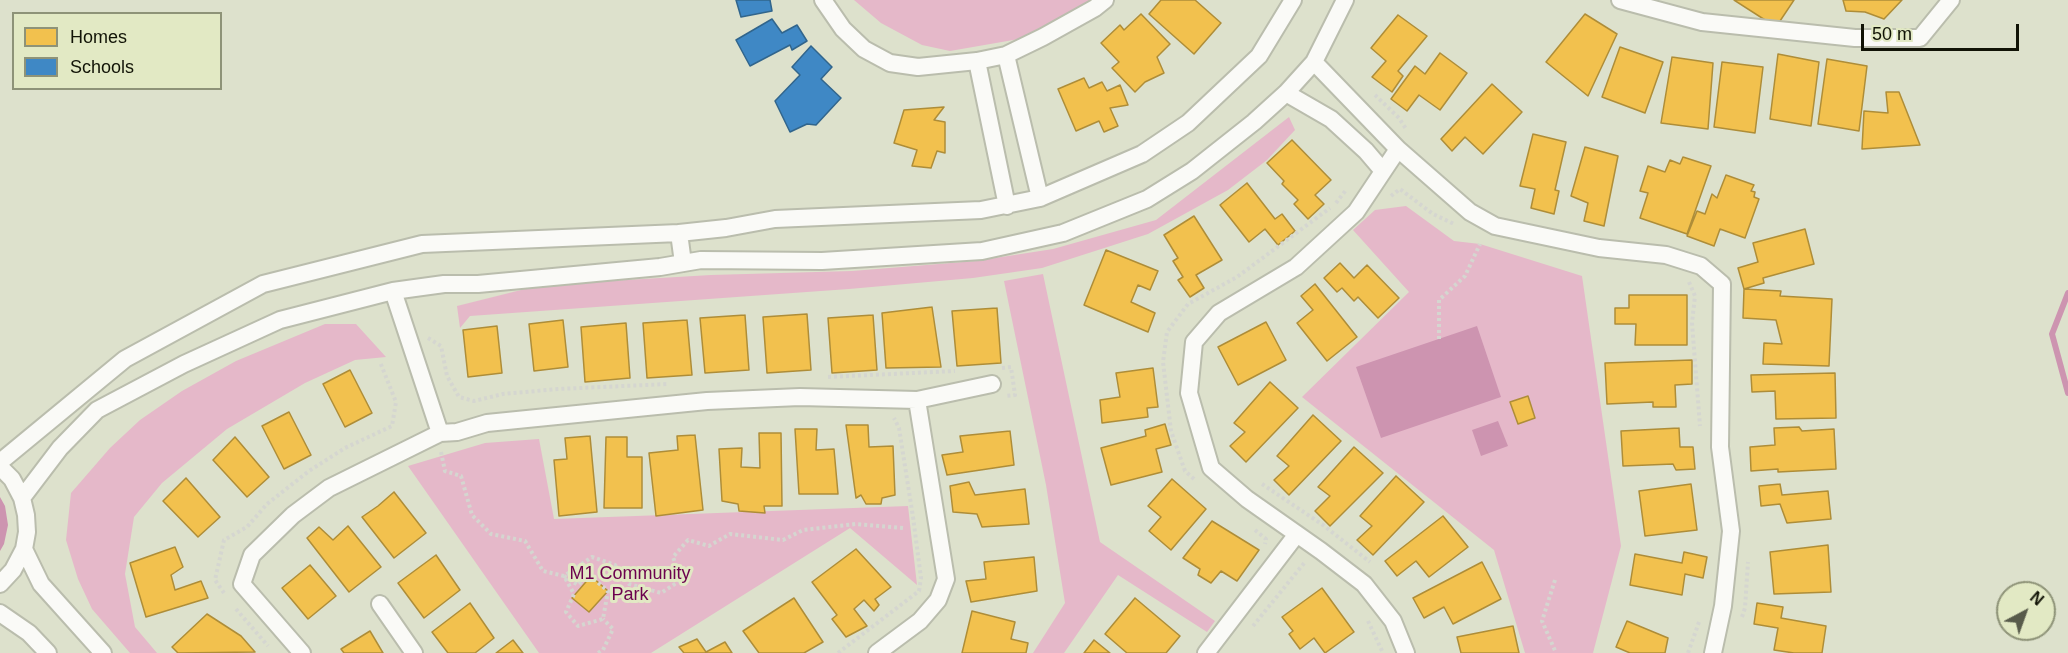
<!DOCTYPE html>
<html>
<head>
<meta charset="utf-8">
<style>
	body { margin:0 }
	#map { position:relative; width:2068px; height:653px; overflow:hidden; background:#dde1cc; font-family:Arial,sans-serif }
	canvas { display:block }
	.legend { position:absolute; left:12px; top:12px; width:210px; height:78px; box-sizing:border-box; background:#e2e9c4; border:2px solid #8e9378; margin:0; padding:8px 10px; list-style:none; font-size:18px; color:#111306 }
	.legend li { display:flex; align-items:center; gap:12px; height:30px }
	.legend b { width:30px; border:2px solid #8e9378 }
	.north { position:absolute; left:1996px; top:581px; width:60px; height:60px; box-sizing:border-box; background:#e2e9c4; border:2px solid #8e9378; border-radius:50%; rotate:41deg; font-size:16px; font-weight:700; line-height:24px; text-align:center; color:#111306 }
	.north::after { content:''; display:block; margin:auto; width:21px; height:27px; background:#585b4b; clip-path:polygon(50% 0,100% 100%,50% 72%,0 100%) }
	.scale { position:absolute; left:1861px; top:24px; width:158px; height:27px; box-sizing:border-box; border:3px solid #111306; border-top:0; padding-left:8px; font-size:18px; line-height:21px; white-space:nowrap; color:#111306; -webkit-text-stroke:4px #e2e9c4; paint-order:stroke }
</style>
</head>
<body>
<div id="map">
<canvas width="2068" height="653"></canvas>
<ul class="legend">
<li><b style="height:16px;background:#f2c14e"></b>Homes</li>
<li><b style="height:16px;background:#3f88c5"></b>Schools</li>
</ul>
<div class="north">N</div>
<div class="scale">50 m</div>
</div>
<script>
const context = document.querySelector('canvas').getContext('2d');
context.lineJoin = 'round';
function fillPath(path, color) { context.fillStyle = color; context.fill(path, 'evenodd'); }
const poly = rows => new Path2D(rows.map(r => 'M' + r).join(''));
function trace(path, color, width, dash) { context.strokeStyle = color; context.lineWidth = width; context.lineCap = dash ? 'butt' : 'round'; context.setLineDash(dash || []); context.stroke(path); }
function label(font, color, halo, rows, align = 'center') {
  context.font = font + ' Arial,sans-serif'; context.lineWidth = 6; context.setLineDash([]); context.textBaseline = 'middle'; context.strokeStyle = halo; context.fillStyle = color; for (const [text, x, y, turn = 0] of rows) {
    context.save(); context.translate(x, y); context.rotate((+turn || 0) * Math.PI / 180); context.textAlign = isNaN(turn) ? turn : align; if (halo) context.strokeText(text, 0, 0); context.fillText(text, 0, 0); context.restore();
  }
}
const green = poly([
	[854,0,1092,0,1019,39,950,51,922,45,881,23],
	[1289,117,1295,130,1267,160,1228,190,1148,234,1042,268,973,278,849,289,470,316,460,328,457,306,541,285,711,275,852,271,976,261,1053,249,1156,220],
	[1406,206,1454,241,1480,244,1582,276,1621,546,1593,653,1525,653,1494,550,1302,397,1409,292,1353,230,1375,210],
	[1043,274,1100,542,1215,621,1207,632,1118,575,1064,653,1033,653,1065,603,1046,485,1004,281],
	[325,324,356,324,386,357,355,360,305,383,227,429,162,483,134,517,125,574,135,627,157,653,130,653,92,609,78,579,66,540,71,493,110,448,140,420,182,391,236,361],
	[539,439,554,519,908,506,917,585,850,528,651,653,539,653,408,466,485,443]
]);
const water = poly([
	[1477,326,1501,397,1381,438,1356,367],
	[1498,421,1508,446,1481,456,1472,430],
	[0,497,5,506,8,525,4,544,0,551]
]);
const homes = poly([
	[1161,0,1195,0,1221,23,1194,54,1149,14,1161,0],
	[1734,0,1794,0,1776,27,1734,0],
	[1843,0,1902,0,1884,19,1865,12,1846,11,1843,0],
	[1141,14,1170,44,1157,57,1164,73,1145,82,1135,92,1112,68,1119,62,1101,43,1120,25,1124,30,1141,14],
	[1585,14,1617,34,1588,96,1546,62,1585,14],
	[1398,15,1427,36,1398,71,1403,76,1392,92,1372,77,1386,61,1371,48,1398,15],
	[1620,47,1663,62,1645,113,1602,97,1620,47],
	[1440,53,1467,73,1440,110,1419,95,1407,111,1391,99,1415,66,1425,74,1440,53],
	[1778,54,1819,62,1811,126,1770,119,1778,54],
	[1672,57,1713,63,1708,129,1661,123,1672,57],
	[1827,59,1867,66,1859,131,1818,124,1827,59],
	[1722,62,1763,67,1755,133,1714,127,1722,62],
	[1084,78,1089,88,1102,82,1107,91,1120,85,1128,105,1110,108,1118,126,1104,132,1099,121,1076,131,1058,89,1084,78],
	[1492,84,1522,112,1483,154,1465,137,1452,151,1441,139,1492,84],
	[1886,92,1899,92,1920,145,1862,149,1864,111,1888,113,1886,92],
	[944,107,934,120,945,122,945,153,937,151,931,168,912,166,917,150,894,143,904,110,944,107],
	[1533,134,1566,142,1555,190,1559,191,1554,214,1531,208,1535,189,1520,186,1533,134],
	[1292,140,1331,180,1315,195,1324,204,1308,219,1294,204,1298,200,1282,184,1284,181,1267,163,1292,140],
	[1585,147,1618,156,1604,226,1584,221,1588,203,1571,196,1585,147],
	[1683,157,1711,166,1687,234,1640,218,1648,193,1640,191,1648,166,1665,172,1670,160,1680,164,1683,157],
	[1726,175,1754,185,1751,191,1755,192,1754,197,1759,199,1745,238,1720,229,1714,246,1687,236,1697,211,1705,214,1712,194,1717,198,1726,175],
	[1247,183,1275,219,1282,214,1295,231,1278,245,1265,229,1249,242,1220,205,1247,183],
	[1194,216,1222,260,1196,275,1204,288,1190,297,1178,280,1183,277,1173,261,1178,258,1164,235,1194,216],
	[1805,229,1814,264,1763,278,1764,283,1744,289,1738,268,1758,262,1753,243,1805,229],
	[1106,250,1158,271,1150,290,1138,285,1131,302,1155,313,1148,332,1084,305,1106,250],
	[1340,263,1354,278,1367,265,1399,298,1378,318,1358,297,1354,301,1342,288,1337,292,1324,278,1340,263],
	[1315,284,1357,337,1327,361,1297,323,1313,310,1301,296,1315,284],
	[1744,289,1781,291,1780,296,1832,299,1829,366,1763,364,1764,343,1782,344,1776,320,1743,318,1744,289],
	[1629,295,1687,295,1687,345,1635,345,1636,324,1615,324,1615,308,1629,308,1629,295],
	[932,307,941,367,886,368,882,313,932,307],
	[997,308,1001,363,957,366,952,311,997,308],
	[807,314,811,370,767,373,763,317,807,314],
	[745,315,749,370,705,373,700,318,745,315],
	[873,315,877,370,832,373,828,318,873,315],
	[563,320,568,367,534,371,529,324,563,320],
	[687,320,692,375,647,378,643,323,687,320],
	[1266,322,1286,360,1238,385,1218,347,1266,322],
	[626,323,630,378,585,382,581,327,626,323],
	[497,326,502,373,468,377,463,330,497,326],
	[1692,360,1692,384,1675,385,1676,407,1653,407,1653,402,1607,404,1605,363,1692,360],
	[1153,368,1158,407,1147,408,1148,417,1102,423,1100,400,1120,397,1116,373,1153,368],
	[350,370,372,413,345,427,323,384,350,370],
	[1835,373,1836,418,1776,419,1775,391,1752,392,1751,375,1835,373],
	[1270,382,1298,408,1246,462,1230,446,1245,432,1234,423,1270,382],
	[1528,396,1535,418,1518,424,1510,402,1528,396],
	[289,412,311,455,284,469,262,426,289,412],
	[1313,415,1341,441,1289,495,1274,480,1289,466,1277,456,1313,415],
	[1165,424,1171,445,1156,449,1162,472,1111,485,1101,448,1146,436,1145,430,1165,424],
	[846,425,868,425,869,447,893,446,895,495,882,498,881,504,866,504,861,495,856,498,846,425],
	[1799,427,1802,431,1834,429,1836,469,1778,472,1778,469,1751,471,1750,447,1775,445,1774,428,1799,427],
	[1679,428,1680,447,1693,447,1695,469,1676,470,1673,464,1623,466,1621,431,1679,428],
	[795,429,817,429,816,450,834,449,838,494,799,494,795,429],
	[1010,431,1014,465,947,475,942,455,963,452,960,436,1010,431],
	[759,433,781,433,782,506,764,506,765,513,739,511,738,504,722,501,719,449,742,448,741,467,760,468,759,433],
	[695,435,703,510,656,516,649,453,678,450,677,436,695,435],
	[590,436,597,512,559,516,554,460,567,459,565,438,590,436],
	[235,437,269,477,247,497,213,460,235,437],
	[606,437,627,437,627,457,642,457,642,508,604,508,606,437],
	[1354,447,1383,473,1330,526,1315,511,1330,496,1318,487,1354,447],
	[1396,476,1424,502,1373,555,1357,540,1372,526,1360,516,1396,476],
	[186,478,220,517,198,537,163,501,186,478],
	[1172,479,1206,509,1171,550,1149,531,1161,517,1148,506,1172,479],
	[969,482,975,495,1025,489,1029,524,982,527,977,514,953,512,950,486,969,482],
	[1691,484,1697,530,1645,536,1639,491,1691,484],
	[1780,484,1782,495,1828,491,1831,519,1787,523,1780,504,1761,506,1759,486,1780,484],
	[394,492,426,533,394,558,362,517,378,506,394,492],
	[1443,516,1468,547,1429,577,1416,561,1397,576,1385,561,1443,516],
	[1212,521,1259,550,1237,581,1221,571,1211,583,1198,575,1200,569,1183,558,1212,521],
	[348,526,381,567,349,592,307,538,319,527,333,540,348,526],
	[1828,545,1831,592,1774,594,1770,552,1828,545],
	[175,547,183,567,171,575,175,590,201,581,208,598,146,617,130,563,175,547],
	[856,549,891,587,875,599,879,605,874,611,864,600,854,609,867,626,846,637,832,619,837,615,812,582,856,549],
	[1684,552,1707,557,1703,578,1685,574,1682,595,1630,585,1635,554,1682,563,1684,552],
	[436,555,460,590,424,618,398,583,436,555],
	[1034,557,1037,591,971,602,966,581,986,579,984,562,1034,557],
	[1482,562,1501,599,1453,624,1444,607,1424,618,1413,598,1482,562],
	[310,565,336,596,308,619,282,588,310,565],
	[591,576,608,591,589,612,572,598,591,576],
	[1322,588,1354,632,1325,653,1314,638,1300,649,1289,634,1293,631,1282,617,1322,588],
	[794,598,823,642,804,653,759,653,743,631,794,598],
	[1135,598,1180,636,1166,653,1127,653,1105,634,1135,598],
	[470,603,494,638,475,653,448,653,432,632,470,603],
	[1757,603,1783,607,1781,618,1826,626,1822,653,1794,653,1774,650,1778,628,1754,624,1757,603],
	[972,611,1015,622,1011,639,1028,643,1026,653,962,653,972,611],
	[207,614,241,636,255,652,178,653,172,647,207,614],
	[1627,621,1668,638,1665,653,1630,653,1616,647,1627,621],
	[1513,626,1519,653,1461,653,1457,637,1513,626],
	[370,631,383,653,344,653,341,649,370,631],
	[697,639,706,652,725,642,732,653,684,653,679,647,697,639],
	[513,640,523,653,496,653,513,640],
	[1094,640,1110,653,1084,653,1094,640]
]);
const schools = poly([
	[736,0,770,0,772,11,741,17,736,0],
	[772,19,782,33,797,25,807,41,792,50,790,45,750,66,736,40,772,19],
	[811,46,832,67,821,79,841,98,816,125,807,124,790,132,775,101,800,75,792,67,811,46]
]);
const stream = poly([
	[2068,293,2052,334,2068,393]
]);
const path = poly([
	[1375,95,1399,118,1406,129],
	[1391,196,1400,189,1433,214,1454,224],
	[1336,203,1346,190],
	[1689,282,1695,296,1692,323,1700,426],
	[428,338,441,346,447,376,459,397,474,401,503,394,558,389,668,384],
	[1439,339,1439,300,1465,276,1480,244],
	[1002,368,1011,367,1015,395,1006,396],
	[828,377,955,371],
	[441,452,445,471,461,476,472,515,491,534,525,541,543,571,564,576,592,557,615,565,629,584,661,593,681,580,673,557,688,540,709,546,730,534,783,540,803,530,856,524,903,528],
	[1194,479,1185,471,1171,431,1163,362,1167,332,1188,304,1237,277,1330,208],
	[1262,484,1323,525,1370,562],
	[1255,530,1266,539,1265,544],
	[589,575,608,591,603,619,578,626,566,612,574,594,564,576,578,585,589,575],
	[1555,580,1542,621,1556,653],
	[224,593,215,580,224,540,247,527,267,504,309,471,345,448,392,426,396,402,380,362],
	[236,609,268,646],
	[1742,617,1745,608,1748,562],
	[1368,621,1383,653],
	[1253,626,1305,562],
	[598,653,603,650,613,629,603,619],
	[838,653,919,591,921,578,913,517,899,428,894,418],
	[1688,653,1699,622]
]);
const street = poly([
	[823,0,843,29,864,49,890,63,918,67,977,61,1006,55,1043,37,1095,8,1105,0],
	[1620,0,1702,22,1855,38,1920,38,1951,0],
	[1006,55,1040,198],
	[977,61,1007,206],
	[1314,62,1398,149],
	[1286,93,1331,119,1366,151,1383,171],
	[679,233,683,263],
	[393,291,440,433],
	[917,400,992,384],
	[0,462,125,359,263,284,422,244,679,233,726,228,775,219,981,210,1040,198,1142,154,1188,123,1259,56,1293,0],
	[0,467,12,479,22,498,26,515,27,532,24,549,13,570,0,584],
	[22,498,60,448,97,410,184,364,280,320,393,291,444,284,478,284,660,267,701,260,822,261,982,251,1063,233,1147,199,1192,171,1254,122,1286,93,1314,62,1345,0],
	[24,549,41,584,103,653],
	[380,604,414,653],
	[0,613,29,633,48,653],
	[302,653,242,584,252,555,293,515,329,488,440,433,457,432,487,423,707,401,800,397,917,400,946,579,938,600,920,621,877,653],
	[1206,653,1297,534],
	[1406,653,1393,621,1364,584,1321,551,1247,499,1211,468,1189,393,1194,342,1219,313,1296,267,1356,212,1398,149,1470,212,1495,226,1599,248,1666,255,1701,266,1722,284,1720,447,1731,531,1723,606,1713,653]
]);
const parkNames = [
	["M1 Community",630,574],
	["Park",630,595]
];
fillPath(green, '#e5b8c9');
fillPath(water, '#cd94b0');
fillPath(homes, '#f2c14e');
trace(homes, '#ae8d38', 1.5);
fillPath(schools, '#3f88c5');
trace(schools, '#31658c', 1.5);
trace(stream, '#cd94b0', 6);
trace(street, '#babdad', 20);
trace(path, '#d5d6d0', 4, [3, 3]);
trace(street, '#fafaf7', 16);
label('18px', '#6c024e', '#e2e9c4', parkNames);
</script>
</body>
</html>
